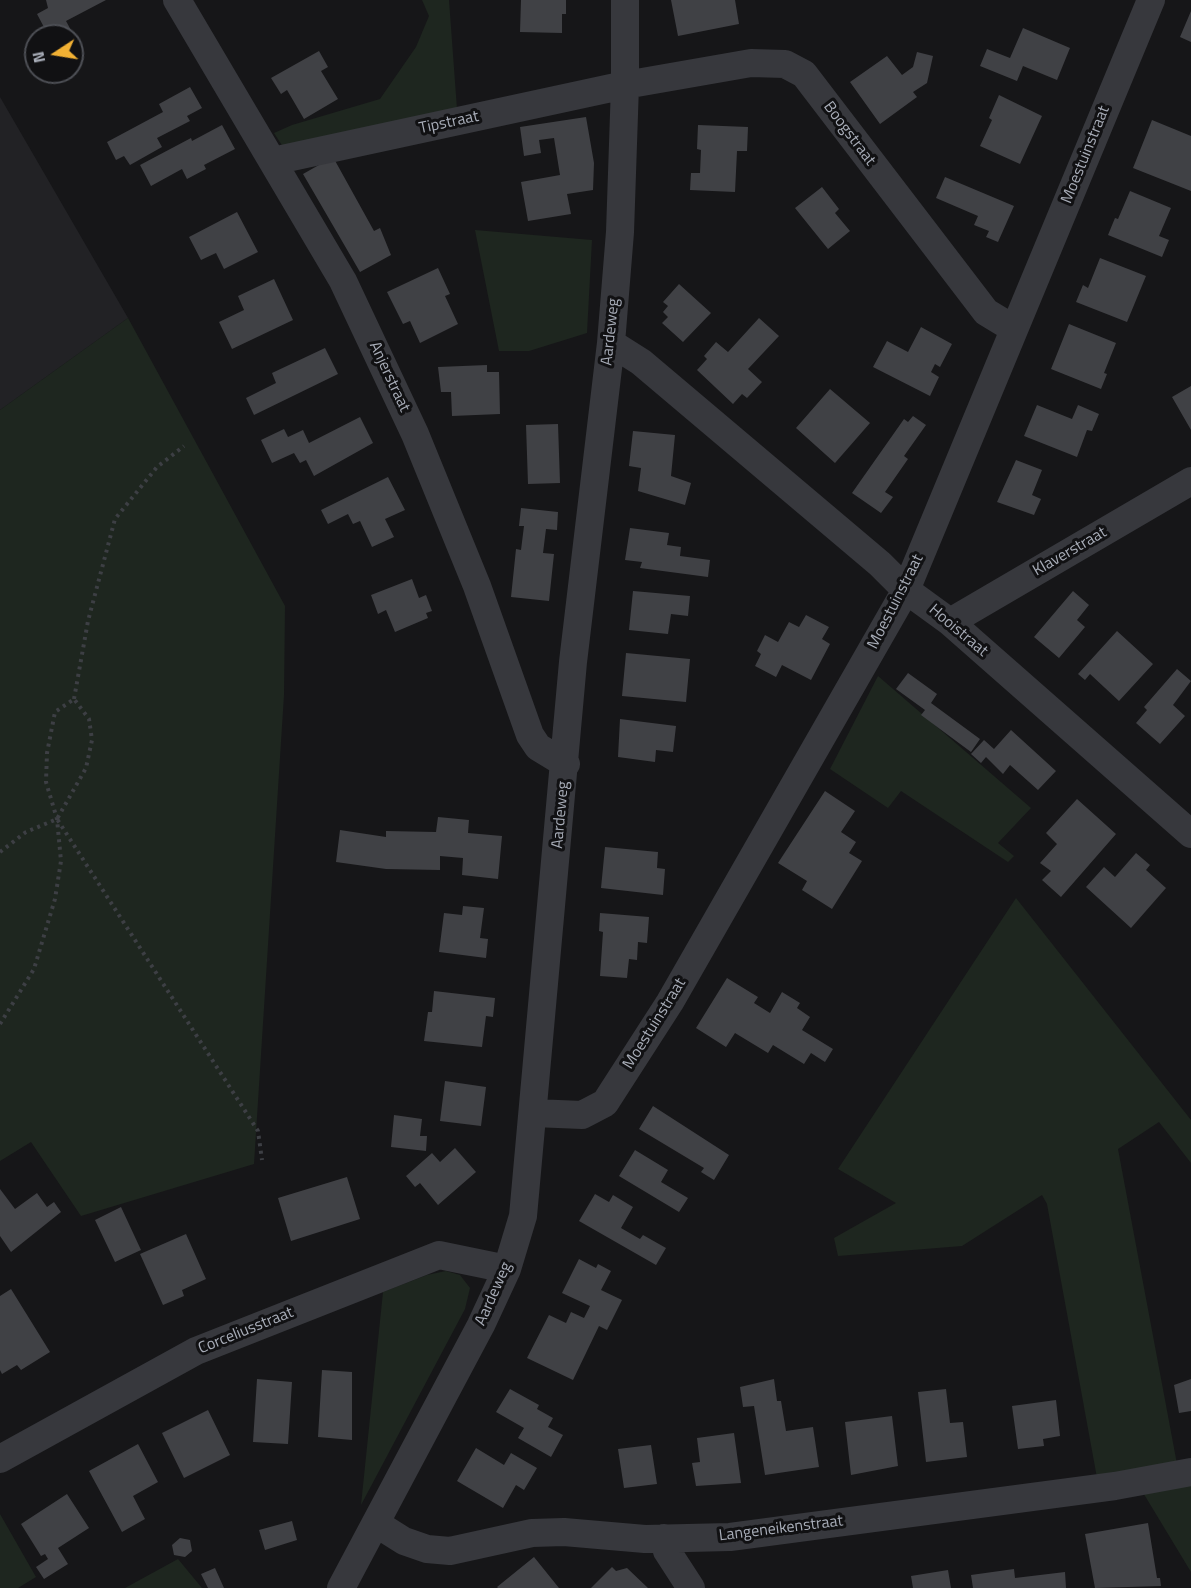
<!DOCTYPE html>
<html>
<head>
<meta charset="utf-8">
<style>
	body { margin:0 }
	#map { position:relative; width:1191px; height:1588px; overflow:hidden; background:#161618; font-family:"Titillium Web",sans-serif }
	canvas { display:block }
	.north { position:absolute; left:24px; top:24px; width:60px; height:60px; box-sizing:border-box; background:#111113; border:2px solid #4d4f55; border-radius:50%; rotate:258deg; font-size:16px; font-weight:700; line-height:24px; text-align:center; color:#a8adb8 }
	.north::after { content:''; display:block; margin:auto; width:21px; height:27px; background:#f2b134; clip-path:polygon(50% 0,100% 100%,50% 72%,0 100%) }
</style>
</head>
<body>
<div id="map">
<canvas width="1191" height="1588"></canvas>
<div class="north">N</div>
</div>
<script>
const context = document.querySelector('canvas').getContext('2d');
context.lineJoin = 'round';
function fillPath(path, color) { context.fillStyle = color; context.fill(path, 'evenodd'); }
const poly = rows => new Path2D(rows.map(r => 'M' + r).join(''));
function trace(path, color, width, dash) { context.strokeStyle = color; context.lineWidth = width; context.lineCap = dash ? 'butt' : 'round'; context.setLineDash(dash || []); context.stroke(path); }
function label(font, color, halo, rows, align = 'center') {
  context.font = font + ' "Titillium Web",sans-serif'; context.lineWidth = 6; context.setLineDash([]); context.textBaseline = 'middle'; context.strokeStyle = halo; context.fillStyle = color; for (const [text, x, y, turn = 0] of rows) {
    context.save(); context.translate(x, y); context.rotate((+turn || 0) * Math.PI / 180); context.textAlign = isNaN(turn) ? turn : align; if (halo) context.strokeText(text, 0, 0); context.fillText(text, 0, 0); context.restore();
  }
}
const built = poly([
	[0,97,128,318,0,410]
]);
const green = poly([
	[422,0,449,0,457,109,285,150,274,133,292,125,380,99,416,47,429,16],
	[475,230,592,240,587,333,529,351,499,351],
	[128,318,285,606,284,695,254,1164,81,1216,31,1142,0,1161,0,410],
	[878,676,1031,808,998,843,1014,856,1008,862,901,791,888,808,830,769],
	[1016,898,1191,1120,1191,1163,1159,1122,1118,1149,1177,1464,1097,1478,1047,1204,1042,1195,962,1246,838,1256,834,1238,896,1203,838,1169],
	[446,1271,460,1275,470,1288,465,1309,361,1505,383,1292,427,1275],
	[1191,1483,1191,1572,1142,1491],
	[0,1514,36,1577,18,1588,0,1588],
	[178,1559,202,1588,125,1588]
]);
const building = poly([
	[46,0,106,0,66,21,72,32,66,36,38,36,46,31,37,14,48,8],
	[521,0,566,0,566,14,562,14,562,33,520,32],
	[671,0,735,0,739,24,678,36],
	[1191,11,1191,42,1180,37],
	[1023,28,1070,48,1057,80,1023,66,1017,81,980,66,987,49,1010,58],
	[319,51,328,67,321,71,338,99,304,119,287,90,281,94,271,78],
	[917,52,933,56,927,83,913,92,917,97,880,124,850,82,887,56,902,75,913,67],
	[190,87,202,108,187,116,190,121,157,138,162,147,130,165,124,156,116,160,107,142,163,112,159,104],
	[999,95,1042,116,1020,164,980,146,992,120,989,118],
	[586,117,594,163,593,190,567,194,571,214,528,221,521,182,560,175,554,138,539,140,541,153,524,156,520,127],
	[1152,120,1191,136,1191,191,1133,168],
	[222,125,235,149,204,165,206,169,187,179,182,169,151,186,140,165,191,138,192,141],
	[698,125,748,127,747,151,737,151,735,192,690,190,691,173,700,173,701,150,697,149],
	[333,157,374,231,380,228,391,255,360,272,303,174],
	[945,177,1014,206,998,242,986,237,989,231,974,225,978,216,936,198],
	[822,187,839,209,835,213,850,231,828,249,795,208],
	[1130,191,1171,208,1159,236,1169,240,1162,257,1108,235,1115,218,1118,219],
	[237,212,258,252,224,269,216,253,201,260,189,237],
	[1100,258,1146,276,1127,322,1076,302,1083,285,1088,288],
	[438,268,450,294,445,296,458,324,420,343,410,321,403,324,387,292],
	[274,279,293,320,232,349,219,322,244,310,238,296],
	[679,284,711,313,683,342,662,323,668,317,663,312,668,306,663,302],
	[759,318,779,336,748,369,762,382,747,398,742,394,733,404,697,370,707,359,704,356,716,342,728,352],
	[1069,324,1116,343,1104,373,1107,374,1101,389,1051,369],
	[921,327,952,344,940,367,935,364,931,372,939,377,930,396,873,367,887,341,908,352],
	[325,348,338,374,254,415,246,398,276,383,272,373],
	[487,365,487,372,499,372,500,414,452,416,451,392,441,392,438,367],
	[1191,386,1191,430,1172,397],
	[830,389,870,423,835,463,796,428],
	[1037,405,1072,419,1078,405,1099,414,1092,431,1087,430,1077,457,1024,436],
	[913,416,926,425,904,456,908,459,885,492,893,497,881,513,852,493,904,419,908,422],
	[360,417,373,443,314,476,306,460,300,463,294,453,272,463,261,440,284,429,288,437,303,430,309,443],
	[558,424,560,483,528,484,526,425],
	[633,431,675,435,671,476,691,483,685,505,638,491,641,468,629,466],
	[1016,460,1042,470,1032,495,1041,499,1034,515,997,502],
	[388,477,405,510,385,519,394,537,372,547,360,521,353,524,348,514,328,524,321,510],
	[521,508,558,512,557,530,546,529,543,553,554,554,549,601,511,597,516,549,521,550,524,526,519,526],
	[630,528,669,533,667,545,681,547,680,556,710,560,708,577,640,568,642,562,625,560],
	[412,579,419,598,426,595,432,611,426,613,428,618,395,632,386,610,378,614,371,595],
	[633,591,690,596,688,616,671,614,668,634,629,630],
	[1073,591,1089,605,1077,620,1085,627,1059,658,1034,637],
	[806,615,829,627,822,639,830,644,811,680,782,665,776,677,755,666,761,654,757,651,765,635,778,642,789,622,799,627],
	[1117,631,1153,664,1119,701,1090,674,1085,680,1078,674],
	[626,653,690,659,686,702,622,696],
	[1177,669,1191,681,1173,705,1185,716,1160,744,1136,723,1147,710,1144,707],
	[908,673,937,694,931,703,980,739,971,752,921,715,925,710,896,689],
	[620,719,676,726,673,752,656,750,655,762,618,757],
	[1011,730,1056,771,1038,790,1010,765,1003,774,986,757,981,763,971,754,984,740,994,749],
	[825,791,855,811,841,832,856,842,849,853,862,861,832,909,802,890,807,881,778,863],
	[1077,799,1116,834,1061,897,1042,880,1051,871,1040,863,1057,844,1046,833],
	[438,817,469,820,468,833,502,836,498,879,462,875,463,858,440,856,440,870,386,869,336,862,340,830,386,837,386,831,436,832],
	[605,847,658,852,657,868,665,869,663,895,601,888],
	[1136,853,1150,865,1146,870,1166,888,1131,928,1086,887,1104,867,1115,877],
	[463,906,484,908,480,938,488,939,486,958,439,952,444,913,462,915],
	[600,913,649,917,647,943,638,942,637,960,629,959,627,978,600,976,603,932,599,931],
	[727,978,758,997,754,1003,770,1013,782,992,800,1003,797,1008,810,1017,802,1030,833,1049,825,1062,811,1053,804,1064,773,1045,768,1053,735,1033,726,1047,696,1028],
	[434,991,495,998,493,1017,486,1016,482,1047,424,1041,428,1012,432,1012],
	[445,1081,486,1087,481,1126,440,1121],
	[653,1106,729,1155,714,1180,701,1172,704,1168,639,1129],
	[394,1115,422,1119,420,1136,427,1136,426,1151,391,1147],
	[455,1148,476,1172,438,1205,420,1183,415,1187,406,1176,432,1153,440,1162],
	[635,1150,668,1170,661,1182,688,1198,679,1212,619,1176],
	[347,1177,360,1219,291,1241,278,1198],
	[0,1189,15,1209,37,1193,47,1207,54,1202,61,1212,11,1252,0,1236],
	[595,1194,609,1202,613,1195,633,1207,621,1228,640,1239,643,1235,666,1248,656,1265,579,1221],
	[121,1207,141,1250,115,1262,95,1220],
	[186,1234,206,1279,182,1290,184,1296,163,1305,140,1254],
	[579,1259,596,1268,598,1264,611,1271,601,1290,622,1300,607,1330,599,1326,573,1380,527,1358,549,1315,566,1323,571,1312,584,1318,590,1306,562,1293],
	[11,1289,50,1352,21,1370,17,1365,2,1374,0,1370,0,1296],
	[322,1370,352,1372,352,1440,318,1437],
	[257,1379,292,1382,288,1444,253,1442],
	[774,1379,777,1401,781,1401,786,1431,813,1427,819,1467,765,1475,754,1406,743,1407,740,1387],
	[1191,1379,1191,1411,1179,1413,1174,1385],
	[510,1389,539,1405,537,1409,553,1418,548,1427,563,1435,551,1457,518,1438,524,1428,496,1412],
	[946,1389,950,1423,963,1422,967,1457,926,1462,918,1392],
	[1056,1400,1060,1436,1043,1439,1044,1446,1018,1449,1012,1406],
	[208,1410,230,1455,184,1478,162,1433],
	[892,1416,898,1466,851,1475,845,1422],
	[734,1433,741,1483,696,1486,692,1463,700,1462,697,1438],
	[138,1444,158,1482,133,1496,145,1519,122,1532,89,1471],
	[651,1445,657,1484,624,1488,618,1449],
	[476,1448,504,1465,511,1453,537,1468,524,1490,516,1485,503,1508,457,1481],
	[67,1494,89,1528,58,1548,68,1564,44,1579,36,1567,48,1559,45,1554,41,1556,21,1524],
	[292,1521,297,1540,265,1550,259,1530],
	[1148,1523,1157,1578,1160,1578,1161,1586,1095,1588,1085,1534],
	[180,1538,190,1540,192,1551,185,1557,174,1555,172,1545],
	[534,1557,559,1588,498,1588,497,1587],
	[612,1567,616,1571,627,1568,648,1588,591,1588],
	[215,1568,224,1588,208,1588,201,1574],
	[1014,1569,1015,1578,1065,1572,1066,1588,973,1588,971,1575],
	[948,1570,951,1588,913,1588,911,1576]
]);
const path = poly([
	[74,699,88,621,115,519,157,467,184,446],
	[0,852,26,832,57,819,258,1131,262,1160],
	[0,1024,34,969,55,899,61,861,57,819,46,782,47,753,55,712,74,699,89,719,92,740,86,768,57,819]
]);
const minor = poly([
	[177,0,343,281,415,434,477,586,530,735,538,747,566,764],
	[273,161,625,85,751,63,785,64,804,74,986,312,1014,329],
	[611,343,641,362,880,564,906,590,950,622,1191,834],
	[950,622,1191,481],
	[534,1113,582,1115,605,1103,670,1002,906,590,1151,0],
	[0,1459,196,1351,439,1255,507,1269],
	[377,1524,404,1541,427,1549,450,1551,532,1533,564,1532,645,1539,730,1537,1115,1486,1191,1472],
	[664,1538,667,1551,691,1588],
	[341,1588,481,1325,507,1269,523,1216,573,662,611,343,620,232,625,85,625,0]
]);
const streetNames = [
	["Tipstraat",449,123,-12],
	["Boogstraat",849,134,53],
	["Moestuinstraat",1086,155,-68],
	["Aardeweg",611,332,-84],
	["Anjerstraat",389,377,65],
	["Klaverstraat",1070,552,-30],
	["Moestuinstraat",896,602,-63],
	["Hooistraat",958,631,40],
	["Aardeweg",561,815,-85],
	["Moestuinstraat",655,1024,-58],
	["Aardeweg",494,1294,-66],
	["Corceliusstraat",246,1331,-22],
	["Langeneikenstraat",781,1529,-7]
];
fillPath(built, '#222225');
fillPath(green, '#1e261f');
fillPath(building, '#404145');
trace(path, '#3d3f44', 4, [3, 4.5]);
trace(minor, '#37383d', 28);
label('16px', '#a8adb8', '#111113', streetNames);
</script>
</body>
</html>
